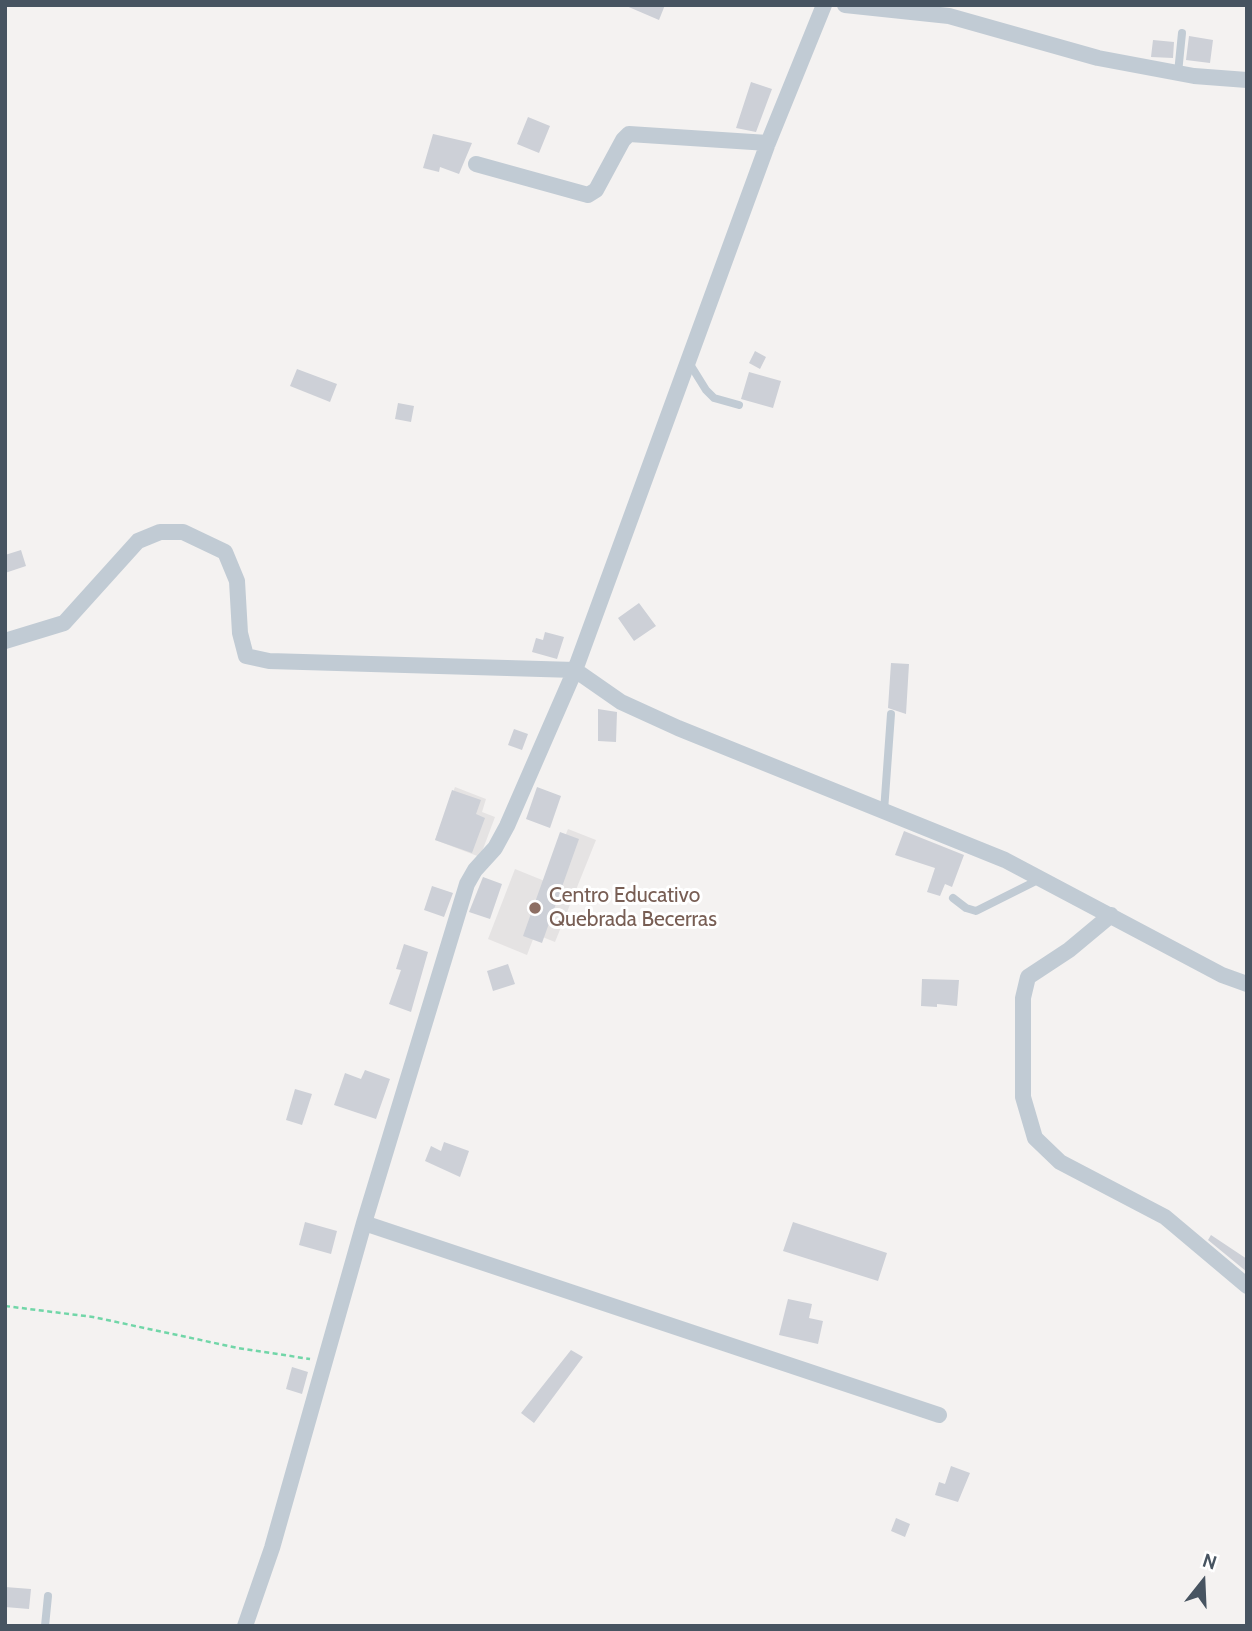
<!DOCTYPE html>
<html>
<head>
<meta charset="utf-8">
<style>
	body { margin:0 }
	#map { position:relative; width:1252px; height:1631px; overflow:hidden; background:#f4f2f1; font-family:Cabin,sans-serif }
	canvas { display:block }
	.frame { position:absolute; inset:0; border:7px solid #475461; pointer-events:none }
	.north { position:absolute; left:1168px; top:1547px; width:70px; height:70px; -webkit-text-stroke:5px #fff; paint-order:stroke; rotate:18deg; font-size:19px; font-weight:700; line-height:28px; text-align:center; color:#475461 }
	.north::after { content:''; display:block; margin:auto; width:24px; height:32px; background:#475461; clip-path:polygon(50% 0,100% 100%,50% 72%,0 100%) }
</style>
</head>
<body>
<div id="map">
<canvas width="1252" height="1631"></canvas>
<div class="frame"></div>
<div class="north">N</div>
</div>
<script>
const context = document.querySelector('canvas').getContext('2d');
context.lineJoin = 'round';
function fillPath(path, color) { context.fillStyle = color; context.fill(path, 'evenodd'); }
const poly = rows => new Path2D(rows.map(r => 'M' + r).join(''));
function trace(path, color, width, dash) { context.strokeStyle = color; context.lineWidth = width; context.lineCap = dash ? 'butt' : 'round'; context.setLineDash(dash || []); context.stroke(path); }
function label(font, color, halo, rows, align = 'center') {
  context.font = font + ' Cabin,sans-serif'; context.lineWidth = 6; context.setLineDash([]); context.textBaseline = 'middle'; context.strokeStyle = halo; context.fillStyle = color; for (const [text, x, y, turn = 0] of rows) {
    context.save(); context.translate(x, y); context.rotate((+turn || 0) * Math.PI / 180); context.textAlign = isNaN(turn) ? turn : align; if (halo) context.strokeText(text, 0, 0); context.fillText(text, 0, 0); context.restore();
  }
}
const education = poly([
	[455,787,486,799,482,812,495,817,480,857,435,840],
	[568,829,596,840,555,942,535,934,527,955,488,939,515,869,547,882]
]);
const building = poly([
	[624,5,665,5,659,20],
	[1189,36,1213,40,1210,63,1186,60],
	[1153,40,1174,42,1173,58,1151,57],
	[751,82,772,89,756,132,736,128],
	[528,117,550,126,539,153,517,144],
	[433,134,472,143,459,174,440,167,439,172,423,168],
	[755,351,766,357,760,369,749,363],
	[297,369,337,384,330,402,290,386],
	[749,372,781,381,773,408,741,399],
	[398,403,414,406,411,422,395,419],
	[21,550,26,566,5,573,5,555],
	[639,603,656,626,634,641,618,618],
	[545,632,564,637,557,659,532,652,536,638,543,640],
	[891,663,909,664,906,714,888,708],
	[598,709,617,712,616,742,598,741],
	[514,729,528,734,522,750,508,745],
	[537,787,561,796,550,828,526,819],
	[452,790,481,800,476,814,485,818,472,853,435,840],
	[904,831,964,855,952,887,945,884,940,896,927,892,935,868,895,855],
	[560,832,579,839,542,943,523,936],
	[483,877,502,884,490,919,469,912],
	[432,886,453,893,444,917,424,910],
	[404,944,428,952,411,1012,389,1004,401,970,396,969],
	[508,964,515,984,493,991,487,971],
	[922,979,959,980,957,1006,937,1004,937,1007,921,1006],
	[365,1070,390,1079,376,1119,334,1105,345,1073,361,1079],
	[295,1089,312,1094,302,1125,286,1120],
	[444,1142,469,1151,460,1177,425,1161,431,1146,441,1151],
	[305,1222,337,1231,331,1254,299,1245],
	[793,1222,887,1253,878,1281,783,1251],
	[1211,1235,1247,1259,1247,1272,1208,1240],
	[788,1299,812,1304,809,1318,823,1321,818,1344,779,1335],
	[571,1350,583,1357,534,1423,521,1413],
	[292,1367,308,1372,302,1394,286,1389],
	[951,1466,970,1473,958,1502,935,1495,939,1482,945,1484],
	[896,1518,910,1524,905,1537,891,1531],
	[5,1587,31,1589,29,1609,5,1607]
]);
const path = poly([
	[5,1306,93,1317,238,1348,310,1359]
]);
const lane = poly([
	[1178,73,1182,33],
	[688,361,706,390,714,398,739,405],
	[884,811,891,714],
	[953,898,966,908,976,911,1040,879],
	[45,1626,48,1596]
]);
const street = poly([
	[845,5,949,16,1098,58,1194,76,1247,80],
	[476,164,588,195,596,190,623,140,629,134,768,143],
	[5,641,64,623,138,541,160,532,183,532,225,552,237,581,240,633,246,656,269,661,575,670,621,702,678,728,1005,860,1222,975,1247,984],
	[1111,915,1069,950,1028,977,1023,998,1023,1097,1035,1138,1060,1162,1165,1217,1247,1286],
	[364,1223,939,1415],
	[245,1626,272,1548,364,1223,467,884,475,870,495,848,507,826,575,670,768,143,824,5]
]);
const markers = [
	[535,908,7,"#8d6e63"]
];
const educationNames = [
	["Centro Educativo",549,896],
	["Quebrada Becerras",549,920]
];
fillPath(education, '#e5e3e3');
fillPath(building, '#cdd0d7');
trace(path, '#71d6a8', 2.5, [5, 3.5]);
trace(lane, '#c1cbd4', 8);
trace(street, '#c1cbd4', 16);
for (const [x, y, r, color] of markers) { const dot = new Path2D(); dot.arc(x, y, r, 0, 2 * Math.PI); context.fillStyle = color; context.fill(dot); trace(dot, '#fff', 2.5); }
label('21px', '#785e54', '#fff', educationNames, 'left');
</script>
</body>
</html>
